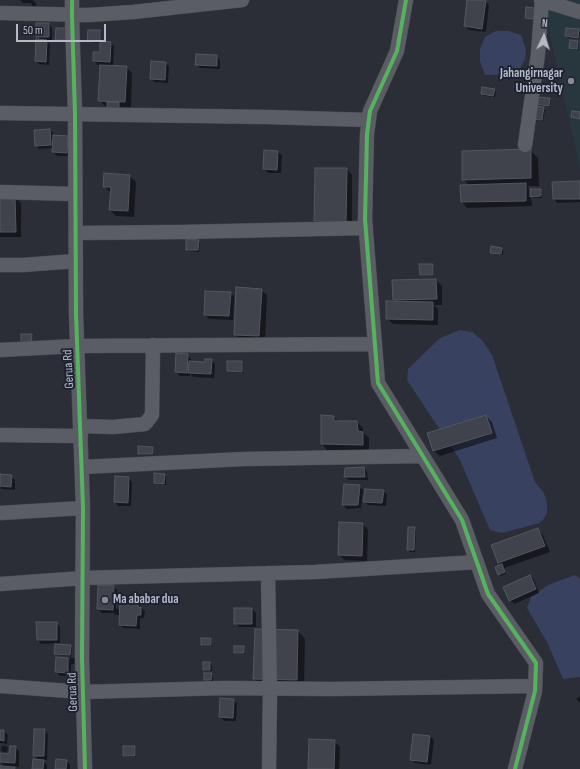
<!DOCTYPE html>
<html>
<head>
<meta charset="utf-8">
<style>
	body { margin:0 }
	#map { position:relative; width:580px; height:769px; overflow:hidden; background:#2b2e37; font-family:"Sofia Sans Condensed",sans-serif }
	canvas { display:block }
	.north { position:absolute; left:524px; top:16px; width:40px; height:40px; -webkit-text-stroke:3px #1e2332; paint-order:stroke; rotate:4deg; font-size:11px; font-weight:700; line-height:16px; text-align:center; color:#b5b9c8 }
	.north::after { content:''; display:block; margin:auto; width:14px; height:18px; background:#b5b9c8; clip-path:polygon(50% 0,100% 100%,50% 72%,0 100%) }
	.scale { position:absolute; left:16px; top:24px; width:90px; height:18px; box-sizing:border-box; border:2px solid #b5b9c8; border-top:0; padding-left:5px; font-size:12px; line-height:14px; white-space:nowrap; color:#b5b9c8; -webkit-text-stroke:3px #1e2332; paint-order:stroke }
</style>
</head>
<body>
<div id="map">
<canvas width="580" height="769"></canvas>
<div class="north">N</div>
<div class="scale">50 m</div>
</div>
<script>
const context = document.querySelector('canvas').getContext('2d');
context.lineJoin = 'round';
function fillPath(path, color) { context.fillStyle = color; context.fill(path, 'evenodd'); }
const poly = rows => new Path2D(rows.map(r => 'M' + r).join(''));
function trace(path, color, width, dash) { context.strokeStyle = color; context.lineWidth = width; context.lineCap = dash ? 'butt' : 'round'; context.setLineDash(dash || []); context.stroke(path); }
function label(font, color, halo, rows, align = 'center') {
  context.font = font + ' "Sofia Sans Condensed",sans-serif'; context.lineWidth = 4; context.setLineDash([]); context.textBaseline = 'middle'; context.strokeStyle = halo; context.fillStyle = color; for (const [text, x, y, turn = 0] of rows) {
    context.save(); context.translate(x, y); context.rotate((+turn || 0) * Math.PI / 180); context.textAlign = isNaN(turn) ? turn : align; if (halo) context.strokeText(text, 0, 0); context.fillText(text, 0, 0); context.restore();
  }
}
const green = poly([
	[542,0,580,0,580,169]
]);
const water = poly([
	[496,31,508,31,521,35,526,50,525,59,520,69,496,75,485,75,480,61,480,49,485,37],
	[460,330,472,332,482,340,492,355,535,482,544,493,547,503,547,513,543,520,539,523,502,533,490,530,460,460,407,380,408,369,440,338],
	[575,575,580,579,580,677,563,679,547,642,527,608,531,597,548,585]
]);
const shadow = poly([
	[20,0,33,0,36,3,36,7,33,7,31,3,23,3],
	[468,0,485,1,489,5,486,32,469,30,465,26],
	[49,24,52,28,52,40,46,40,50,44,49,65,39,64,36,61,41,40,37,36],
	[57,29,70,41,58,41,56,39],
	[578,30,580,32,579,39,568,38,566,36],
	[100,31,101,33,101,42,111,43,114,46,113,67,126,67,132,73,131,107,129,107,128,112,105,106,99,100,101,65,98,65,94,61,94,53,101,53,101,43,90,42,88,41],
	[577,42,579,43,578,50,572,49,570,47],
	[216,56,220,60,220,69,200,68,196,64],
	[165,63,169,66,168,83,155,82,151,79],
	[538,82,546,83,547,84,547,89,538,88],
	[494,90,496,91,495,97,484,96,482,94],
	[549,99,551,101,550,107,539,105,537,104],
	[543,108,545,110,543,121,534,120],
	[50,130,54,134,54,136,67,137,71,141,70,156,57,156,53,152,53,148,39,149,36,145],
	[530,150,538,158,539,186,527,186,531,190,541,190,542,192,542,198,533,198,531,196,532,206,467,208,462,202,461,186,470,186,463,179],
	[278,152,282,155,281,173,268,173,264,169],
	[347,169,352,175,352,227,321,227,315,221],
	[105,175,130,176,136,182,134,217,116,216,110,210,112,192,110,192,104,186],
	[580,182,580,202,557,203,554,199],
	[15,197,21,203,21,237,0,237,0,198],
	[198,241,200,243,199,252,188,251,187,249],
	[502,249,503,250,503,255,493,254,491,253],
	[433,265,434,266,434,276,422,276,421,275],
	[436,280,442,286,442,305,434,305,438,309,438,325,393,324,387,318,396,302,394,300],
	[261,290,267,295,265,341,240,340,235,334],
	[230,293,234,296,233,320,209,319,205,315],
	[187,355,191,359,191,362,206,363,211,360,215,364,214,378,193,377,190,374,190,376,180,376,176,372],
	[242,362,243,364,243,373,229,372,228,370],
	[486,416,492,422,497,438,440,456,434,451],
	[334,417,339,422,357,422,363,428,363,432,369,438,369,450,327,450,322,444],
	[153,448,154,450,154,455,140,455,139,453],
	[364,468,367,472,368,480,349,480,345,477],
	[0,475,11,476,15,480,15,490,1,489],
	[164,475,166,476,166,485,156,484,155,483],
	[129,478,132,482,131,506,118,506,115,502],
	[359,486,363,490,361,508,347,509,343,505],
	[383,491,387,494,386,506,368,505,365,502],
	[363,524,368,530,367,561,345,560,339,555],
	[414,528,416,530,415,552,410,552,408,550],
	[538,530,543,535,550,552,504,568,506,574,500,576,499,574,502,565,499,562],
	[530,576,534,580,539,593,514,604,510,600],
	[113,586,117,590,116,608,120,610,138,600,141,603,141,608,145,611,144,618,140,618,140,629,123,628,120,624,120,615,115,615,114,613,102,613,98,609],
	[252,609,256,613,256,627,239,627,235,623],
	[56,623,60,627,60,643,41,644,38,640],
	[298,631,305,639,304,688,262,686,254,679],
	[211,639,212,641,212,646,204,646,202,645],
	[70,646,72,647,71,658,77,658,78,664,71,664,71,676,60,676,56,672,68,659,70,661,70,656,57,655,55,654],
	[244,647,245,649,245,654,236,654,235,653],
	[204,663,210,663,212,665,212,671,205,671,204,669],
	[211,674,213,676,213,682,206,682,205,680],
	[580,696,580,703,576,699],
	[233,700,237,703,236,721,224,721,220,717],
	[45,730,48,734,47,760,41,759,47,765,47,769,33,769,39,761,34,755],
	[0,731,4,731,8,735,7,744,0,743],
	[414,735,430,736,434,740,431,765,415,763,411,759],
	[334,741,340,747,339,769,309,769],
	[2,746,6,746,8,748,7,752,3,752,1,750],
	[16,747,19,751,19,767,14,766,16,769,0,769,0,767,6,767,0,762,0,765,0,753,1,754,10,755],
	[135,747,136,749,136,757,125,757,124,755],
	[66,761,70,764,70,769,56,769]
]);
const building = poly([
	[467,0,486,0,482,29,464,26,467,0],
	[526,7,541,9,539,20,525,18,526,7],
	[36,23,49,23,49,37,36,37,36,23],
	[56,28,69,28,69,40,55,40,56,28],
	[566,28,579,29,578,38,565,36,566,28],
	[88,30,100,30,100,41,87,41,88,30],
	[36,39,47,40,46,62,35,61,36,39],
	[570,40,578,41,577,49,569,48,570,40],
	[100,41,111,42,110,62,93,61,93,52,100,52,100,41],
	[196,54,217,55,217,66,195,65,196,54],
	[151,61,166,62,165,80,150,79,151,61],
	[100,65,127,66,125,102,98,101,100,65],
	[482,87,495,89,493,96,481,94,482,87],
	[537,97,550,98,549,106,536,104,537,97],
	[107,102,119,102,119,110,107,110,107,102],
	[533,106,544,107,542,120,531,119,533,106],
	[572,111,580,112,580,119,571,117,572,111],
	[50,129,51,145,35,146,34,130,50,129],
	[53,135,68,136,67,153,52,152,53,135],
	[531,149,531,178,462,180,462,151,531,149],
	[264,150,278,151,277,170,263,169,264,150],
	[315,168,347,168,346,222,314,221,315,168],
	[104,173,130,175,128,211,109,210,111,187,103,187,104,173],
	[580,181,580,199,553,199,552,182,580,181],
	[526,183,526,201,461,202,460,185,526,183],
	[530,189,541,189,541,196,530,197,530,189],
	[15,196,16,232,0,232,0,197,15,196],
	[186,239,199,240,198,250,186,250,186,239],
	[491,246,502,248,501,254,490,253,491,246],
	[419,264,433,264,433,275,420,275,419,264],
	[436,279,437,299,393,300,392,280,436,279],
	[236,287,262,289,259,336,234,335,236,287],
	[205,291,231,292,229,316,204,315,205,291],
	[386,301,433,302,433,320,386,319,386,301],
	[21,334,32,334,31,344,21,343,21,334],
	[176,353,188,354,187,373,175,372,176,353],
	[205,359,212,359,211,374,188,373,189,361,205,362,205,359],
	[227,361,242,361,242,372,227,371,227,361],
	[321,415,334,416,334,421,357,421,358,431,363,432,363,445,321,444,321,415],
	[486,415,492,433,433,451,427,433,486,415],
	[138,446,153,447,153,454,138,454,138,446],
	[364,467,365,477,344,477,345,468,364,467],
	[154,473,165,474,164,484,154,483,154,473],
	[0,474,12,475,11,487,0,486,0,474],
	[115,476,129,477,128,503,114,502,115,476],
	[344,484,360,485,358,505,342,505,344,484],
	[365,489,384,490,382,503,363,502,365,489],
	[339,522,363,523,362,556,338,555,339,522],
	[408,527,415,527,414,550,407,550,408,527],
	[538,528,545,546,498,563,491,545,538,528],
	[502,564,505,572,498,575,495,567,502,564],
	[530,575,536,589,509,601,503,587,530,575],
	[98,585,114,585,113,610,97,609,98,585],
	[120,598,138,599,138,607,141,607,141,615,137,615,136,626,119,625,120,598],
	[234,608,252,608,252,624,234,624,234,608],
	[36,622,57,622,57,640,37,640,36,622],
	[255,629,298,630,297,680,253,679,255,629],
	[201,638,211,638,211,645,201,645,201,638],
	[55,644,71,645,70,655,54,654,55,644],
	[234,646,244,646,244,653,234,653,234,646],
	[56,657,68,658,68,673,55,672,56,657],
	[203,662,210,662,210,670,203,670,203,662],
	[204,673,212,673,211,680,204,680,204,673],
	[220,698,234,699,233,718,219,717,220,698],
	[34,729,45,729,44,756,33,756,34,729],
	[0,730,4,730,4,741,0,740,0,730],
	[413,734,430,736,427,762,410,760,413,734],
	[309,739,335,740,334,769,308,769,309,739],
	[10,746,16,746,15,763,0,762,0,753,9,754,10,746],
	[123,746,135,746,135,756,123,756,123,746],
	[33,759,44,760,43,769,32,769,33,759],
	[56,759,67,760,66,769,55,769,56,759],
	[0,766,15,767,15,769,0,769,0,766]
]);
const minor = poly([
	[72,0,72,16,75,114,76,314,83,508,82,658,85,769],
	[406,0,397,51,370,111,367,134,365,219,378,383,462,520,488,594,536,663,535,691,515,769],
	[541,0,580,12],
	[0,13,89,15,133,12,242,0],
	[0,113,267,117,369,120],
	[525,145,538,54,542,0],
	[0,192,75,194],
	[76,233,181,232,366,228],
	[0,265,23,265,76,261],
	[0,350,77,346,375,344],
	[81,426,113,427,145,424,152,415,153,345],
	[0,435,81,436],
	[82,467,244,459,422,456],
	[0,513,83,508],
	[268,573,270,689,269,769],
	[0,584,83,578,315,572,477,562],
	[0,686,83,692,223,688,332,689,535,686]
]);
const cycleway = poly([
	[72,0,72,16,75,114,76,314,83,508,82,658,85,769],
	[406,0,397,51,370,111,367,134,365,219,378,383,462,520,488,594,536,663,535,691,515,769]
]);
const markers = [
	[571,81,4,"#858895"],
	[105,600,4,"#858895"]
];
const poiNames = [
	["Jahangirnagar",563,74],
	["University",563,89],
	["Ma ababar dua",113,600,"left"]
];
const streetNames = [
	["Gerua Rd",69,369,-93],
	["Gerua Rd",73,692,-92]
];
fillPath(green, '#28373d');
fillPath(water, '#384260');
fillPath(shadow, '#0007');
fillPath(building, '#41434c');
trace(building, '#53565f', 1);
trace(minor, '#484b51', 15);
trace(minor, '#5b5d65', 14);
trace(cycleway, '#56b35d', 4);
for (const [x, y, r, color] of markers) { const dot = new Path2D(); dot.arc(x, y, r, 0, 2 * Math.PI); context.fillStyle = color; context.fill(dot); trace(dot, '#1e2332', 1.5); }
label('bold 13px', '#b5b9c8', '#1e2332', poiNames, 'right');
label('13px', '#b5b9c8', '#1e2332', streetNames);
</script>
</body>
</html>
